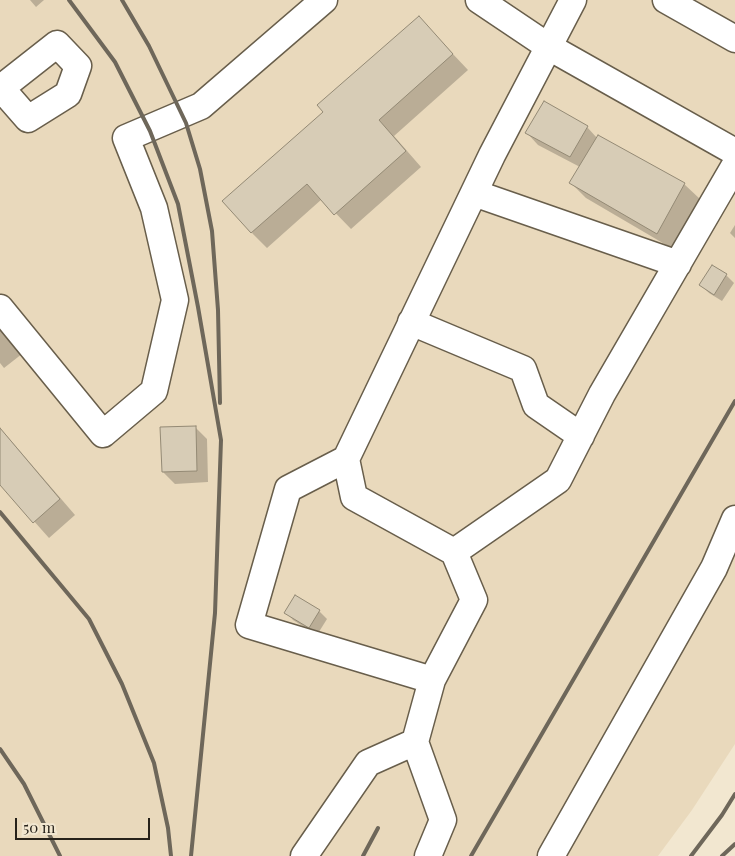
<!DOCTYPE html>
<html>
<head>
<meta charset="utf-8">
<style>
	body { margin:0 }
	#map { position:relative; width:735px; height:856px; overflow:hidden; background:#f2e7d0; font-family:"Playfair Display",serif }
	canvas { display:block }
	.scale { position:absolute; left:15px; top:818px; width:135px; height:22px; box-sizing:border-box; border:2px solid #27221a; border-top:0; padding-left:6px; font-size:15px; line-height:18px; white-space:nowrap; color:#27221a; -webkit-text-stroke:4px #f2e7d0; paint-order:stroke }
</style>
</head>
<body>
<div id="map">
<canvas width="735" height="856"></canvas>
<div class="scale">50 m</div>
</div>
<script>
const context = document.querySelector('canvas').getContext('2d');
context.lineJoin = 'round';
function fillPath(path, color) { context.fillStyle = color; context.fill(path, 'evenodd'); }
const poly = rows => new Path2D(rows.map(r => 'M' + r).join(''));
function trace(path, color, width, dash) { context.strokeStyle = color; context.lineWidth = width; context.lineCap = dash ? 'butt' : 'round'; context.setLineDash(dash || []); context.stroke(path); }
const built = poly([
	[0,0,735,0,735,744,692,810,658,856,0,856]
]);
const shadow = poly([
	[30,0,44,0,36,7],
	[419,18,468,70,394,136,421,167,351,229,322,199,267,248,252,233,325,112],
	[587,127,597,138,684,184,700,199,673,249,586,198,571,183,580,167,538,145,527,133],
	[735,225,735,238,730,233],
	[726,275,734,283,722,301,709,293,701,285],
	[0,321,27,350,4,368,0,363],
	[195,427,207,439,208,482,175,484,163,472],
	[0,428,75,515,49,538,0,483],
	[319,611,327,619,317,635,293,620,286,612]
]);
const building = poly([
	[419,16,453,54,379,120,406,151,334,215,307,184,251,233,222,201,323,112,317,105,419,16],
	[544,101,588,126,570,157,525,133,544,101],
	[598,135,685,183,657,234,569,183,598,135],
	[712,265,727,274,714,295,699,285,712,265],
	[196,426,197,471,162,472,160,427,196,426],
	[0,428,60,499,33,523,0,485,0,428],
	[295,595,320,610,309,628,284,613,295,595]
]);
const minor = poly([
	[479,0,549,47,735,152],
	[573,0,492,155,346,459,354,497,454,552,558,480,602,394,735,165],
	[666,0,735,39],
	[0,87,1,88,28,119,68,94,78,66,57,44,1,88],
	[474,193,678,264],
	[0,308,103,434,154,391,175,300,154,208,126,138,201,106,324,0],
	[411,322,523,369,536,405,581,436],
	[432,680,474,600,454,552],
	[415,742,443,820,428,856],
	[304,856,368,763,415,742,432,680,249,625,288,489,346,459],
	[551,856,714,568,735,519]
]);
const rail = poly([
	[69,0,115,62,150,131,178,204,198,307,221,440,215,613,191,856],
	[122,0,149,46,186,123,200,169,212,231,218,310,220,403],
	[0,512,89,619,122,684,154,763,168,828,171,856],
	[0,749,24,784,60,856],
	[363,856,378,828],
	[471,856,735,401],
	[691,856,722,815,735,794],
	[722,856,735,844]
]);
fillPath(built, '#e9d9bc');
fillPath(shadow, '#0003');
fillPath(building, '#d7ccb6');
trace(building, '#948a75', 1);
trace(minor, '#685e4b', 29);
trace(minor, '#fff', 26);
trace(rail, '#6e675a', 4);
</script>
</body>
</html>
